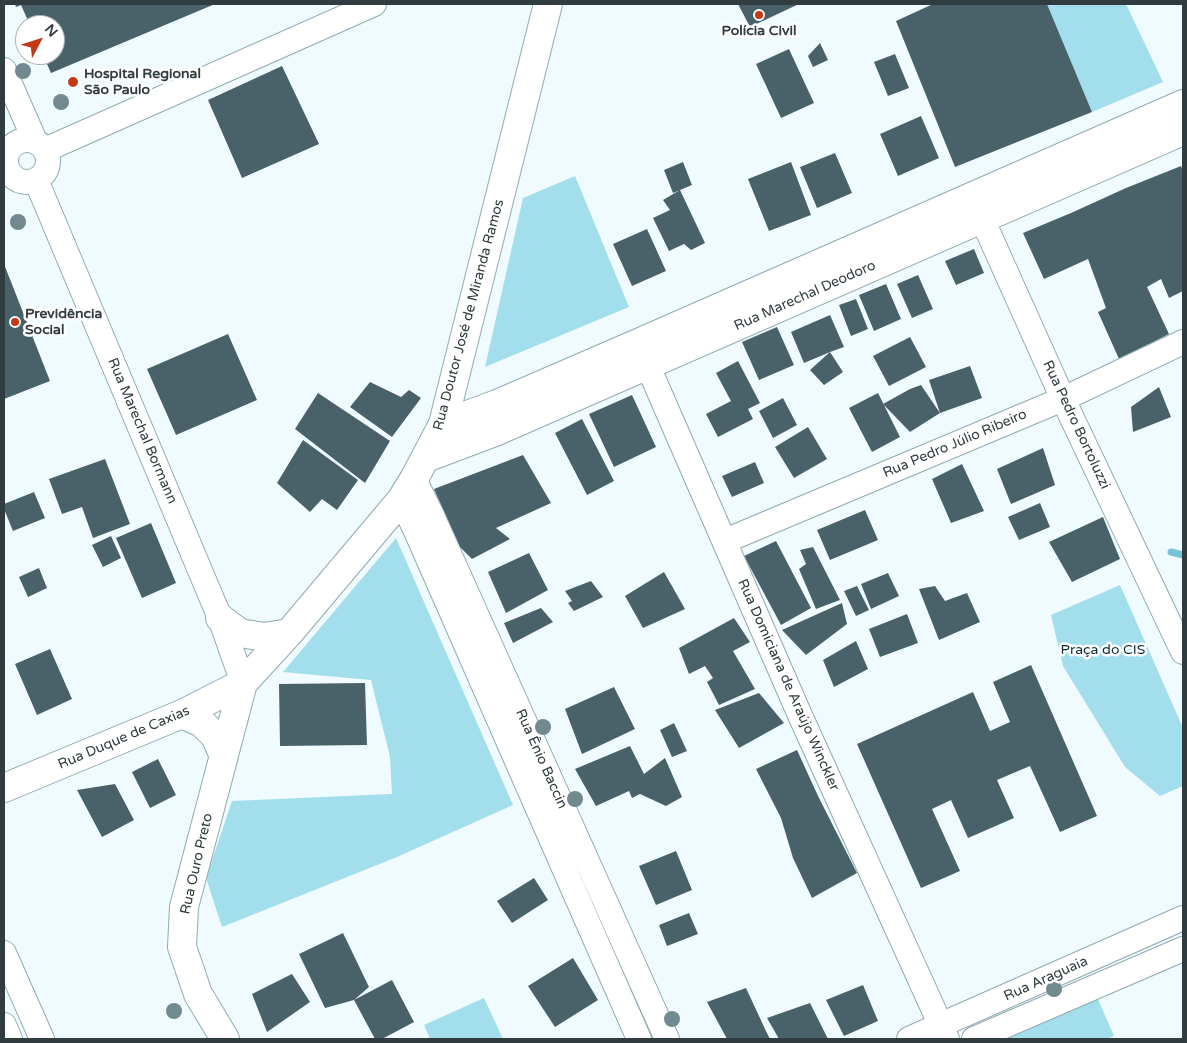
<!DOCTYPE html>
<html>
<head>
<meta charset="utf-8">
<style>
	body { margin:0 }
	#map { position:relative; width:1187px; height:1043px; overflow:hidden; background:#effbfe; font-family:"Varela Round",sans-serif }
	canvas { display:block }
	.frame { position:absolute; inset:0; border:5px solid #303c3f; pointer-events:none }
	.north { position:absolute; left:15px; top:15px; width:50px; height:50px; box-sizing:border-box; background:#fff; border:1px solid #acb1b2; border-radius:50%; rotate:50deg; font-size:14px; font-weight:700; line-height:20px; text-align:center; color:#303c3f }
	.north::after { content:''; display:block; margin:auto; width:18px; height:22px; background:#c33914; clip-path:polygon(50% 0,100% 100%,50% 72%,0 100%) }
</style>
</head>
<body>
<div id="map">
<canvas width="1187" height="1043"></canvas>
<div class="frame"></div>
<div class="north">N</div>
</div>
<script>
const context = document.querySelector('canvas').getContext('2d');
context.lineJoin = 'round';
function fillPath(path, color) { context.fillStyle = color; context.fill(path, 'evenodd'); }
const poly = rows => new Path2D(rows.map(r => 'M' + r).join(''));
function trace(path, color, width, dash) { context.strokeStyle = color; context.lineWidth = width; context.lineCap = dash ? 'butt' : 'round'; context.setLineDash(dash || []); context.stroke(path); }
function label(font, color, halo, rows, align = 'center') {
  context.font = font + ' "Varela Round",sans-serif'; context.lineWidth = 5; context.setLineDash([]); context.textBaseline = 'middle'; context.strokeStyle = halo; context.fillStyle = color; for (const [text, x, y, turn = 0] of rows) {
    context.save(); context.translate(x, y); context.rotate((+turn || 0) * Math.PI / 180); context.textAlign = isNaN(turn) ? turn : align; if (halo) context.strokeText(text, 0, 0); context.fillText(text, 0, 0); context.restore();
  }
}
const green = poly([
	[1047,4,1126,4,1163,82,1092,112],
	[575,176,629,307,485,367,523,198],
	[396,538,513,805,397,857,222,927,206,878,232,801,392,794,390,757,371,680,283,672],
	[1120,585,1183,728,1183,786,1160,796,1125,767,1063,666,1051,615],
	[1097,997,1114,1036,1107,1039,1005,1039,1004,1037],
	[484,998,503,1039,430,1039,424,1025]
]);
const stream = poly([
	[1171,552,1183,555]
]);
const building = poly([
	[15,4,215,4,51,73,43,55,55,55,55,25,30,25,21,5,16,7],
	[738,4,799,4,750,27],
	[933,4,1047,4,1092,112,955,167,896,21],
	[820,43,828,60,813,67,808,56],
	[789,49,814,103,781,118,756,64],
	[895,54,909,88,888,96,874,62],
	[282,66,319,144,242,178,208,100],
	[921,116,939,158,898,176,880,134],
	[835,153,852,193,817,208,800,167],
	[683,162,692,185,673,193,664,170],
	[791,162,811,215,769,231,748,179],
	[1181,166,1183,172,1183,291,1169,298,1161,279,1147,287,1169,334,1119,359,1098,312,1106,308,1088,259,1044,279,1023,233,1071,213,1126,188],
	[680,190,705,243,691,250,684,244,669,251,653,218,670,210,663,200],
	[647,229,666,271,632,286,613,244],
	[974,249,984,273,956,285,945,261],
	[4,264,50,381,4,399],
	[918,275,933,309,912,318,897,284],
	[886,284,901,319,874,331,859,295],
	[856,299,868,329,851,336,839,305],
	[830,315,844,347,830,352,843,372,824,385,810,370,830,352,804,363,791,332],
	[777,327,794,365,759,380,742,342],
	[228,334,257,400,176,435,147,369],
	[910,337,926,367,889,386,873,356],
	[738,361,760,403,748,409,753,419,718,437,706,414,731,401,716,373],
	[970,366,982,398,940,413,929,380],
	[370,382,401,397,409,390,421,398,392,437,350,407],
	[921,385,940,413,910,432,883,404,910,389],
	[1159,387,1171,417,1133,432,1131,407],
	[318,393,390,441,365,483,295,429],
	[878,393,900,437,872,452,849,408],
	[632,395,656,447,614,467,589,414],
	[783,398,797,425,773,438,759,411],
	[582,419,614,481,587,495,555,433],
	[808,427,827,459,794,478,775,447],
	[303,440,358,480,337,510,322,499,310,512,277,483],
	[1043,448,1055,485,1011,504,997,469],
	[523,455,551,503,496,528,510,539,472,559,458,545,434,489],
	[105,459,130,524,93,538,82,507,62,514,49,479],
	[755,462,764,483,732,497,722,476],
	[962,464,984,511,951,523,932,479],
	[34,492,45,518,13,531,4,509,4,504],
	[1040,503,1050,527,1019,540,1008,517],
	[865,510,878,540,830,560,817,530],
	[1103,517,1120,559,1072,582,1049,542],
	[151,523,176,583,142,598,116,538],
	[111,536,121,558,103,567,92,545],
	[776,541,811,608,781,625,744,556],
	[813,547,840,600,816,609,799,569,806,564,800,550],
	[529,553,548,590,506,613,488,572],
	[39,568,47,588,28,597,19,577],
	[664,572,685,609,643,628,625,596],
	[888,573,899,596,871,609,861,584],
	[591,581,603,597,574,611,568,603,572,601,565,591],
	[857,586,869,610,856,616,844,591],
	[935,586,945,601,967,593,980,622,939,640,919,589],
	[842,603,847,624,806,655,782,630],
	[541,608,553,622,513,643,504,623],
	[907,614,918,643,880,657,869,629],
	[734,618,750,642,733,651,755,689,719,705,707,682,713,678,705,666,689,674,679,648],
	[856,641,868,669,834,687,823,660],
	[50,649,72,699,37,715,15,664],
	[1031,665,1097,816,1060,832,1030,766,997,780,1014,818,968,838,951,800,932,809,960,871,921,888,857,744,973,692,990,731,1010,722,993,682],
	[365,683,367,745,280,746,279,684],
	[614,687,635,729,582,754,565,709],
	[759,693,784,723,739,748,715,710],
	[674,723,687,751,672,757,660,730],
	[630,746,644,774,665,758,682,797,666,806,640,794,632,798,629,791,596,806,575,769],
	[797,750,818,796,857,873,812,898,793,858,781,818,756,769],
	[158,759,176,795,150,808,132,772],
	[115,784,134,820,102,837,77,790],
	[676,851,692,890,656,905,639,866],
	[534,878,548,900,512,923,497,901],
	[689,913,698,934,667,946,659,925],
	[343,933,369,987,354,1000,325,1008,299,954],
	[573,958,598,1000,555,1027,528,986],
	[292,974,310,1002,267,1032,252,994],
	[392,980,414,1022,382,1039,375,1039,354,1000],
	[863,985,878,1021,844,1036,826,1000],
	[746,988,765,1029,770,1039,727,1039,707,1002],
	[810,1003,828,1039,779,1039,767,1018]
]);
const minor = poly([
	[4,70,35,141],
	'6 161a21 21 0 1 1 42 0a21 21 0 1 1-42 0Z',
	[45,150,374,4],
	[36,180,220,618,243,683],
	[975,203,1063,399,1183,652],
	[640,348,799,713,947,1039],
	[414,479,430,511,667,1039],
	[401,500,415,529,639,1039],
	[725,541,1063,399,1183,342],
	[4,953,42,1039],
	[4,1025,10,1039],
	[909,1039,1183,918],
	[974,1039,1183,949]
]);
const tertiary = poly([
	[443,424,497,404,638,343,1183,104],
	[426,458,495,432,1183,131],
	[220,618,240,633,264,637,289,633],
	[182,714,202,723,215,736,224,756],
	[4,788,182,714,243,683,289,633,401,500,414,479,443,424,548,4],
	[225,1039,198,994,182,947,184,907,243,683]
]);
const trees = [
	[23,71],
	[61,102],
	[18,222],
	[543,727],
	[575,799],
	[1054,989],
	[174,1011],
	[672,1019]
];
const markers = [
	[759,15,5,"#c33914"],
	[73,82,6,"#c33914"],
	[15,322,5,"#c33914"]
];
const poiNames = [
	["Polícia Civil",759,31,"center"],
	["Hospital Regional",84,74],
	["São Paulo",84,90],
	["Previdência",25,314],
	["Social",25,330]
];
const streetNames = [
	["Rua Marechal Deodoro",805,296,-24],
	["Rua Doutor José de Miranda Ramos",469,315,-75],
	["Rua Pedro Bortoluzzi",1076,425,65],
	["Rua Marechal Bormann",142,431,67],
	["Rua Pedro Júlio Ribeiro",955,444,-23],
	["Rua Domiciana de Araújo Winckler",788,685,66],
	["Rua Duque de Caxias",124,738,-23],
	["Rua Ênio Baccin",541,759,66],
	["Rua Ouro Preto",197,864,-77],
	["Rua Araguaia",1046,979,-24]
];
const parkNames = [
	["Praça do CIS",1103,650]
];
fillPath(green, '#a3deed');
trace(stream, '#7ac3d5', 7);
fillPath(building, '#496269');
trace(minor, '#8faab1', 26);
trace(tertiary, '#8faab1', 30);
trace(minor, '#fff', 24);
trace(tertiary, '#fff', 28);
context.fillStyle = '#708a90';
for (const [x, y] of trees) { context.beginPath(); context.arc(x, y, 8, 0, 2 * Math.PI); context.fill(); }
for (const [x, y, r, color] of markers) { const dot = new Path2D(); dot.arc(x, y, r, 0, 2 * Math.PI); context.fillStyle = color; context.fill(dot); trace(dot, '#fff', 2); }
label('bold 14px', '#303c3f', '#fff', poiNames, 'left');
label('14px', '#303c3f', '#fff', streetNames);
label('14px', '#092e36', '#fff', parkNames);
</script>
</body>
</html>
